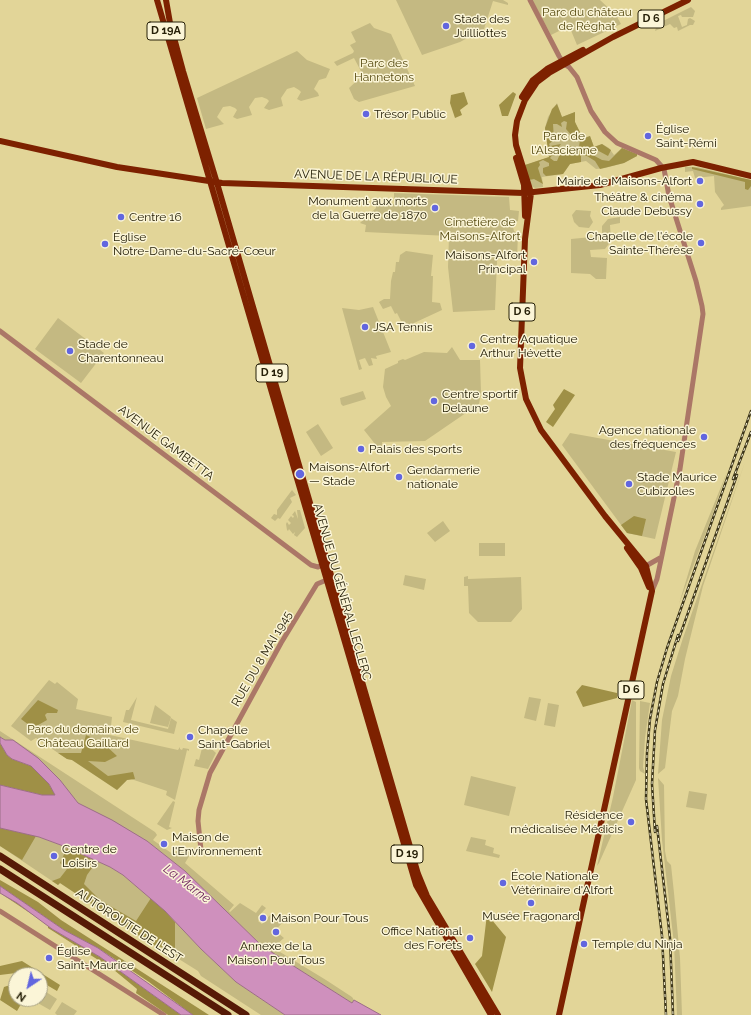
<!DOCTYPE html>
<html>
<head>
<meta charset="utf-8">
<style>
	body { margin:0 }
	#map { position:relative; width:751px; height:1015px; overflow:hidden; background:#e2d598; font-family:Raleway,sans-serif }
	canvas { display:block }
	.north { position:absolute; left:8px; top:967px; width:40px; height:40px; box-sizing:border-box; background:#fbf5d7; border:1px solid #a6a084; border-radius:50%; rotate:215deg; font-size:11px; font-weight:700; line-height:16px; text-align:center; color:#262008 }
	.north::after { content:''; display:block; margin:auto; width:14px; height:18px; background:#6266df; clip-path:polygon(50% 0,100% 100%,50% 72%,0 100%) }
</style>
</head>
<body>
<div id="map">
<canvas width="751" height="1015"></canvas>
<div class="north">N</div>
</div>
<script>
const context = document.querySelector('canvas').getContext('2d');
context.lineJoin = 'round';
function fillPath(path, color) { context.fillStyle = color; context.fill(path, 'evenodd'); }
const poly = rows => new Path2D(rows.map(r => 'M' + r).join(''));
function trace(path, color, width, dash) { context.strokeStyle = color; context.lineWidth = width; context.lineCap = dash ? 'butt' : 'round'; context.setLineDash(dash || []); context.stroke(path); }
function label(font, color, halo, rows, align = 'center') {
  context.font = font + ' Raleway,sans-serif'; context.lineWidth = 3; context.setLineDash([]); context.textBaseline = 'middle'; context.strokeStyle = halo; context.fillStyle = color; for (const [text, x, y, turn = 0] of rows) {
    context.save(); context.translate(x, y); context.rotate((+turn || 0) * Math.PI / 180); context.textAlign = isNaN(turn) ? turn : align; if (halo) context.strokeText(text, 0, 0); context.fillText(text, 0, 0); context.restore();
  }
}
const green = poly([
	[396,0,503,0,508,3,508,5,493,1,484,29,460,42,422,55],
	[532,0,600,0,616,15,621,24,577,45,570,28,567,27,551,35],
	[691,7,695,11,693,17,682,17,681,15,678,16,682,27,687,25,688,19,690,18,695,21,693,25,690,25,678,31,677,27,674,28,670,24,655,31,657,24],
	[370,23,374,28,391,34,415,86,359,102,354,99,349,88,363,75,354,58,337,66,334,62,353,53,354,51,350,45,356,42,351,32],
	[297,51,307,60,330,69,326,78,319,80,314,89,318,93,319,96,301,101,297,99,301,92,299,90,294,87,287,89,281,98,283,106,269,110,264,108,269,101,267,99,262,97,255,98,249,107,252,115,237,119,233,117,237,110,235,108,230,106,223,107,217,117,224,124,206,129,197,98],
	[557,103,562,117,575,112,575,122,582,138,590,136,594,147,602,144,609,148,614,155,622,148,637,154,637,156,624,163,605,168,596,169,586,161,570,164,563,174,542,177,543,187,535,188,531,186,525,165,549,157,545,128,548,117],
	[685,167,697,167,751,180,751,206,721,210,721,208,724,205,715,192,714,176,695,178,693,171,685,172],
	[394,193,509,197,510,210,519,211,518,221,515,222,513,227,514,231,518,234,517,259,499,258,497,261,495,310,453,312,448,267,449,236,365,232,366,225,360,223,376,208,376,203,394,204],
	[576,210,591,211,590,216,593,222,589,228,579,227,574,222,572,215],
	[620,217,620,223,610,225,611,241,605,249,590,250,591,257,607,258,606,279,596,279,590,274,571,273,571,239,602,236,602,226,608,219],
	[406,251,433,255,431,276,433,276,432,302,440,303,442,310,414,323,409,333,403,321,401,321,397,313,395,314,391,306,383,309,379,302,384,299,390,299,391,281,393,272,395,272,396,262,399,262,400,255],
	[373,307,391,352,376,356,377,359,371,358,373,365,369,366,365,358,359,360,362,369,359,370,342,308,359,310],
	[58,318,104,353,81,383,35,349],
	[452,347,460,360,480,360,481,393,479,404,425,441,382,442,383,454,364,430,391,406,386,397,383,387,385,369,398,363,398,361,403,359,405,360,424,352,447,353],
	[363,391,366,399,343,406,341,404,340,398],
	[318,424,333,448,321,456,306,432],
	[570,433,676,452,655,539,627,533,562,445],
	[745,462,703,586,685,659,678,696,672,711,665,768,658,774,662,720,671,676,683,638],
	[727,472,711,519,679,604,695,551],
	[292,490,296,495,290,498,292,502,280,519,278,518,275,521,271,518,274,514,277,515,277,510],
	[297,510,300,510,305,528,297,537,294,535,295,532,293,534,289,529,288,531,287,530,286,524,287,522,289,525,291,523,288,520,291,516,293,518,294,516,292,515,295,511,298,519],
	[443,521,450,531,435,542,427,533],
	[479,543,505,543,505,556,479,556],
	[405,575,426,579,424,590,403,585],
	[468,576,468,579,521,577,522,609,511,622,478,622,469,613,468,586,464,586,464,577],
	[49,680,55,684,57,682,78,699,76,709,112,717,110,735,178,750,180,747,180,749,182,750,183,748,189,749,189,751,187,750,175,800,166,795,167,791,131,779,127,780,117,790,72,760,67,759,36,738,31,741,11,726],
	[137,697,131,720,168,729,171,718,177,722,174,734,123,722,126,710,129,710],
	[529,697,541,699,536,721,524,718],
	[632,700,636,702,636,780,599,863,597,866,613,797],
	[640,701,650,703,645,738,643,767,645,774,640,771,639,768],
	[548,703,559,705,555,727,544,725],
	[155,705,171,717,168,727,150,723],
	[0,731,155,832,157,835,153,840,174,855,180,846,191,853,185,863,234,905,229,911,230,912,240,903,256,913,262,905,266,908,258,917,260,919,258,921,262,924,271,914,282,923,273,933,276,936,278,933,284,938,270,950,280,952,326,980,352,997,354,1000,352,1003,262,946,185,871,147,841,78,803,47,767,13,740,5,740,0,737],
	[205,743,216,753,208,769,194,766,196,759,199,760,203,744],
	[471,776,516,787,509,816,464,805],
	[658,778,664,785,665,851,667,861,671,865,674,893,680,958,682,1015,677,1015,674,944,662,840],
	[689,791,707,794,704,810,686,807],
	[173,801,175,802,169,827,172,828,167,830,157,824],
	[0,828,39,837,66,847,110,867,123,875,165,911,201,949,236,982,285,1015,261,1015,201,976,198,971,158,946,153,945,60,883,58,885,0,846],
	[471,837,486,840,485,845,494,848,493,853,500,855,499,858,466,851],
	[43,990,57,999,50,1010,36,1002,40,999],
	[62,1002,77,1011,74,1015,57,1015,55,1013]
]);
const forest = poly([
	[464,92,468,104,460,110,462,115,455,118,450,103,451,95],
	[513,92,516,94,508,116,502,116,499,105],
	[557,104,562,117,575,112,575,122,580,132,577,137,573,137,566,129,567,122,564,121,561,123,562,127,557,124,553,124,554,140,549,144,550,146,561,144,550,158,554,161,557,161,560,154,572,153,567,148,570,146,575,149,579,147,580,140,590,136,594,147,602,144,611,150,608,156,595,149,592,151,591,154,602,160,609,161,622,148,637,154,637,156,624,163,600,169,595,161,587,156,581,156,581,162,570,164,563,174,546,176,543,173,543,168,549,166,549,163,543,160,539,162,540,165,538,168,543,184,534,179,529,180,525,165,549,157,545,128,552,109],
	[692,167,751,180,751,186,748,190,745,189,745,182,692,169],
	[564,389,575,395,553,427,546,422,555,409,553,405],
	[634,516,646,519,642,536,627,533,621,525],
	[582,685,617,693,617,698,583,707,576,692],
	[38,700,58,710,57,713,47,713,45,715,47,720,33,728,21,719],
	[86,735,102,742,117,756,105,762,88,761,108,776,133,772,135,779,127,780,117,790,72,760,67,759,58,753,81,753],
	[0,743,7,755,12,759,31,766,49,784,55,795,42,795,0,785],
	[0,828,36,836,22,860,0,846],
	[67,848,97,861,87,875,84,884,100,900,136,921,151,898,165,911,175,922,175,950,153,945,60,883,58,885,52,881,60,878,67,869,60,863],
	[0,880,38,902,61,920,209,1015,193,1015,190,1013,149,982,98,948,64,930,0,886],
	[0,893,17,903,45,923,52,929,100,957,181,1015,168,1015,136,993,137,989,114,970,48,928,48,925],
	[487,914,506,937,492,992,475,964,482,956],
	[22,961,60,985,57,991,40,981,40,975,19,975,16,973,0,975,0,966],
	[16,983,16,999,24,999,17,1011,0,1000,4,987]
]);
const water = poly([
	[0,737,5,740,13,740,38,758,60,780,78,803,112,820,147,841,185,871,262,946,352,1003,354,1000,381,1015,285,1015,236,982,201,949,165,911,123,875,110,867,66,847,39,837,0,828,0,785,42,795,55,795,49,784,31,766,12,759,7,755,0,743,0,737],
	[0,886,64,930,98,948,193,1015,181,1015,100,957,52,929,17,903,0,893,0,886]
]);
const minor = poly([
	[530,0,559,56,564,64,569,67,577,77,591,111,605,132,617,143,656,160,664,169,669,196,696,281,702,306,703,314,680,469,657,579,652,591],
	[0,331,311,565,318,567,322,565],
	[644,567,660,558],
	[201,850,198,821,199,810,210,773,281,643,317,584,329,579],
	[0,911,164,1015]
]);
const major = poly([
	[157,0,416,885,491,1015],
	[166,0,170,23,183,71,217,183,418,874,427,896,498,1015],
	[522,97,533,80,547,69,583,50],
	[0,141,117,167,222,183,524,193,600,185,661,168,693,162,751,176],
	[516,158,524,185,525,216],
	[627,548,641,568,649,587],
	[559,1015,652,591,646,566,605,516,541,430,526,399,520,368,525,239,531,193,516,145,515,135,517,121,525,100,537,82,549,73,613,37,688,0]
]);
const highway = poly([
	[0,856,246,1015],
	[0,869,228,1015]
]);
const rail = poly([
	[733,479,751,432],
	[678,641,737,475],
	[657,826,670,938,673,1015],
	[655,832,652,784,655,730,663,684,678,635],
	[666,1015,662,936,646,799,647,753,650,719,657,682,667,648,751,411]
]);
const markers = [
	[446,26,4,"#6266df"],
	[366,114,4,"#6266df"],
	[648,136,4,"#6266df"],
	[700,181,4,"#6266df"],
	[700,204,4,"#6266df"],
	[435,208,4,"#6266df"],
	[121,217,4,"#6266df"],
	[701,243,4,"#6266df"],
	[105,244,4,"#6266df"],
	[534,262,4,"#6266df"],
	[365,327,4,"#6266df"],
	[472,346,4,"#6266df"],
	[70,351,4,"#6266df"],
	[434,401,4,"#6266df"],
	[704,437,4,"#6266df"],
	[361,449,4,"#6266df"],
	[300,474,5,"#6266df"],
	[399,477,4,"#6266df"],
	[629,484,4,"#6266df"],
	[190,737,4,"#6266df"],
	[631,822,4,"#6266df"],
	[164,844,4,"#6266df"],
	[54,856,4,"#6266df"],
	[503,883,4,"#6266df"],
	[531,903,4,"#6266df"],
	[263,918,4,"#6266df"],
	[276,932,4,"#6266df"],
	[470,938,4,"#6266df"],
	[584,944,4,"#6266df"],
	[49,958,4,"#6266df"]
];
const shields = [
	[651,19,26],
	[166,31,38],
	[522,312,26],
	[272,373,32],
	[631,690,26],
	[407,854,32]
];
const shieldNames = [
	["D 6",651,19],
	["D 19A",166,31],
	["D 6",522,312],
	["D 19",272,373],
	["D 6",631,690],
	["D 19",407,854]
];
const parkNames = [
	["Parc du château",587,12],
	["de Réghat",587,26],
	["Parc des",384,63],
	["Hannetons",384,77],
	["Parc de",564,136],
	["l'Alsacienne",564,150],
	["Cimetière de",480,222],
	["Maisons-Alfort",480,236],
	["Parc du domaine de",83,729],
	["Château Gaillard",83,743]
];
const poiNames = [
	["Stade des",454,19],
	["Juilliottes",454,33],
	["Trésor Public",374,114],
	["Église",656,129],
	["Saint-Rémi",656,143],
	["Mairie de Maisons-Alfort",692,181,"right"],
	["Théâtre & cinéma",692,197,"right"],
	["Claude Debussy",692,211,"right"],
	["Monument aux morts",427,201,"right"],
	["de la Guerre de 1870",427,215,"right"],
	["Centre 16",129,217],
	["Chapelle de l'école",693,236,"right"],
	["Sainte-Thérèse",693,250,"right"],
	["Église",113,237],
	["Notre-Dame-du-Sacré-Cœur",113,251],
	["Maisons-Alfort",526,255,"right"],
	["Principal",526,269,"right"],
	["JSA Tennis",373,327],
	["Centre Aquatique",480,339],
	["Arthur Hévette",480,353],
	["Stade de",78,344],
	["Charentonneau",78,358],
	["Centre sportif",442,394],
	["Delaune",442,408],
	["Agence nationale",696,430,"right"],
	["des fréquences",696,444,"right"],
	["Palais des sports",369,449],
	["Maisons-Alfort",309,467],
	["— Stade",309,481],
	["Gendarmerie",407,470],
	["nationale",407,484],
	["Stade Maurice",637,477],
	["Cubizolles",637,491],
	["Chapelle",198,730],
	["Saint-Gabriel",198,744],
	["Résidence",623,815,"right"],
	["médicalisée Médicis",623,829,"right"],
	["Maison de",172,837],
	["l'Environnement",172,851],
	["Centre de",62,849],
	["Loisirs",62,863],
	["École Nationale",511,876],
	["Vétérinaire d'Alfort",511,890],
	["Musée Fragonard",531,916,"center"],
	["Maison Pour Tous",271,918],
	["Office National",462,931,"right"],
	["des Forêts",462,945,"right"],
	["Temple du Ninja",592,944],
	["Annexe de la",276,946,"center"],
	["Maison Pour Tous",276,960,"center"],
	["Église",57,951],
	["Saint-Maurice",57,965]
];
const streetNames = [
	["AVENUE DE LA RÉPUBLIQUE",376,177,2],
	["AVENUE GAMBETTA",166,443,37],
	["AVENUE DU GÉNÉRAL LECLERC",342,592,74],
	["RUE DU 8 MAI 1945",262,659,-60],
	["AUTOROUTE DE L’EST",129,926,33]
];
const waterNames = [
	["La Marne",187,884,37]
];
fillPath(green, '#c4b982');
fillPath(forest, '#9f9046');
fillPath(water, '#cf90bd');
trace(water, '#9c6e87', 1);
trace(minor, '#ab7767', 5);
trace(major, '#7d2100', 6);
trace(highway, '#561a06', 7);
trace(rail, '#3d361a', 2.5);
trace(rail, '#fbf5d7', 1, [3]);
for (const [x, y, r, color] of markers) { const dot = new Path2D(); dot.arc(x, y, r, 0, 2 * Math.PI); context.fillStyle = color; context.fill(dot); trace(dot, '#fbf5d7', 1.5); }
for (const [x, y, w] of shields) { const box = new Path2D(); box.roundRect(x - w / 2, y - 9, w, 18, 3); context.fillStyle = '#fbf5d7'; context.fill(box); trace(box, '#262008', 1); }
label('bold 11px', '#262008', null, shieldNames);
label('12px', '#54480e', '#fbf5d7', parkNames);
label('12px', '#262008', '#fbf5d7', poiNames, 'left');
label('12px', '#262008', '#fbf5d7', streetNames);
label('italic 13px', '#752b64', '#fbf5d7', waterNames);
</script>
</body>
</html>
